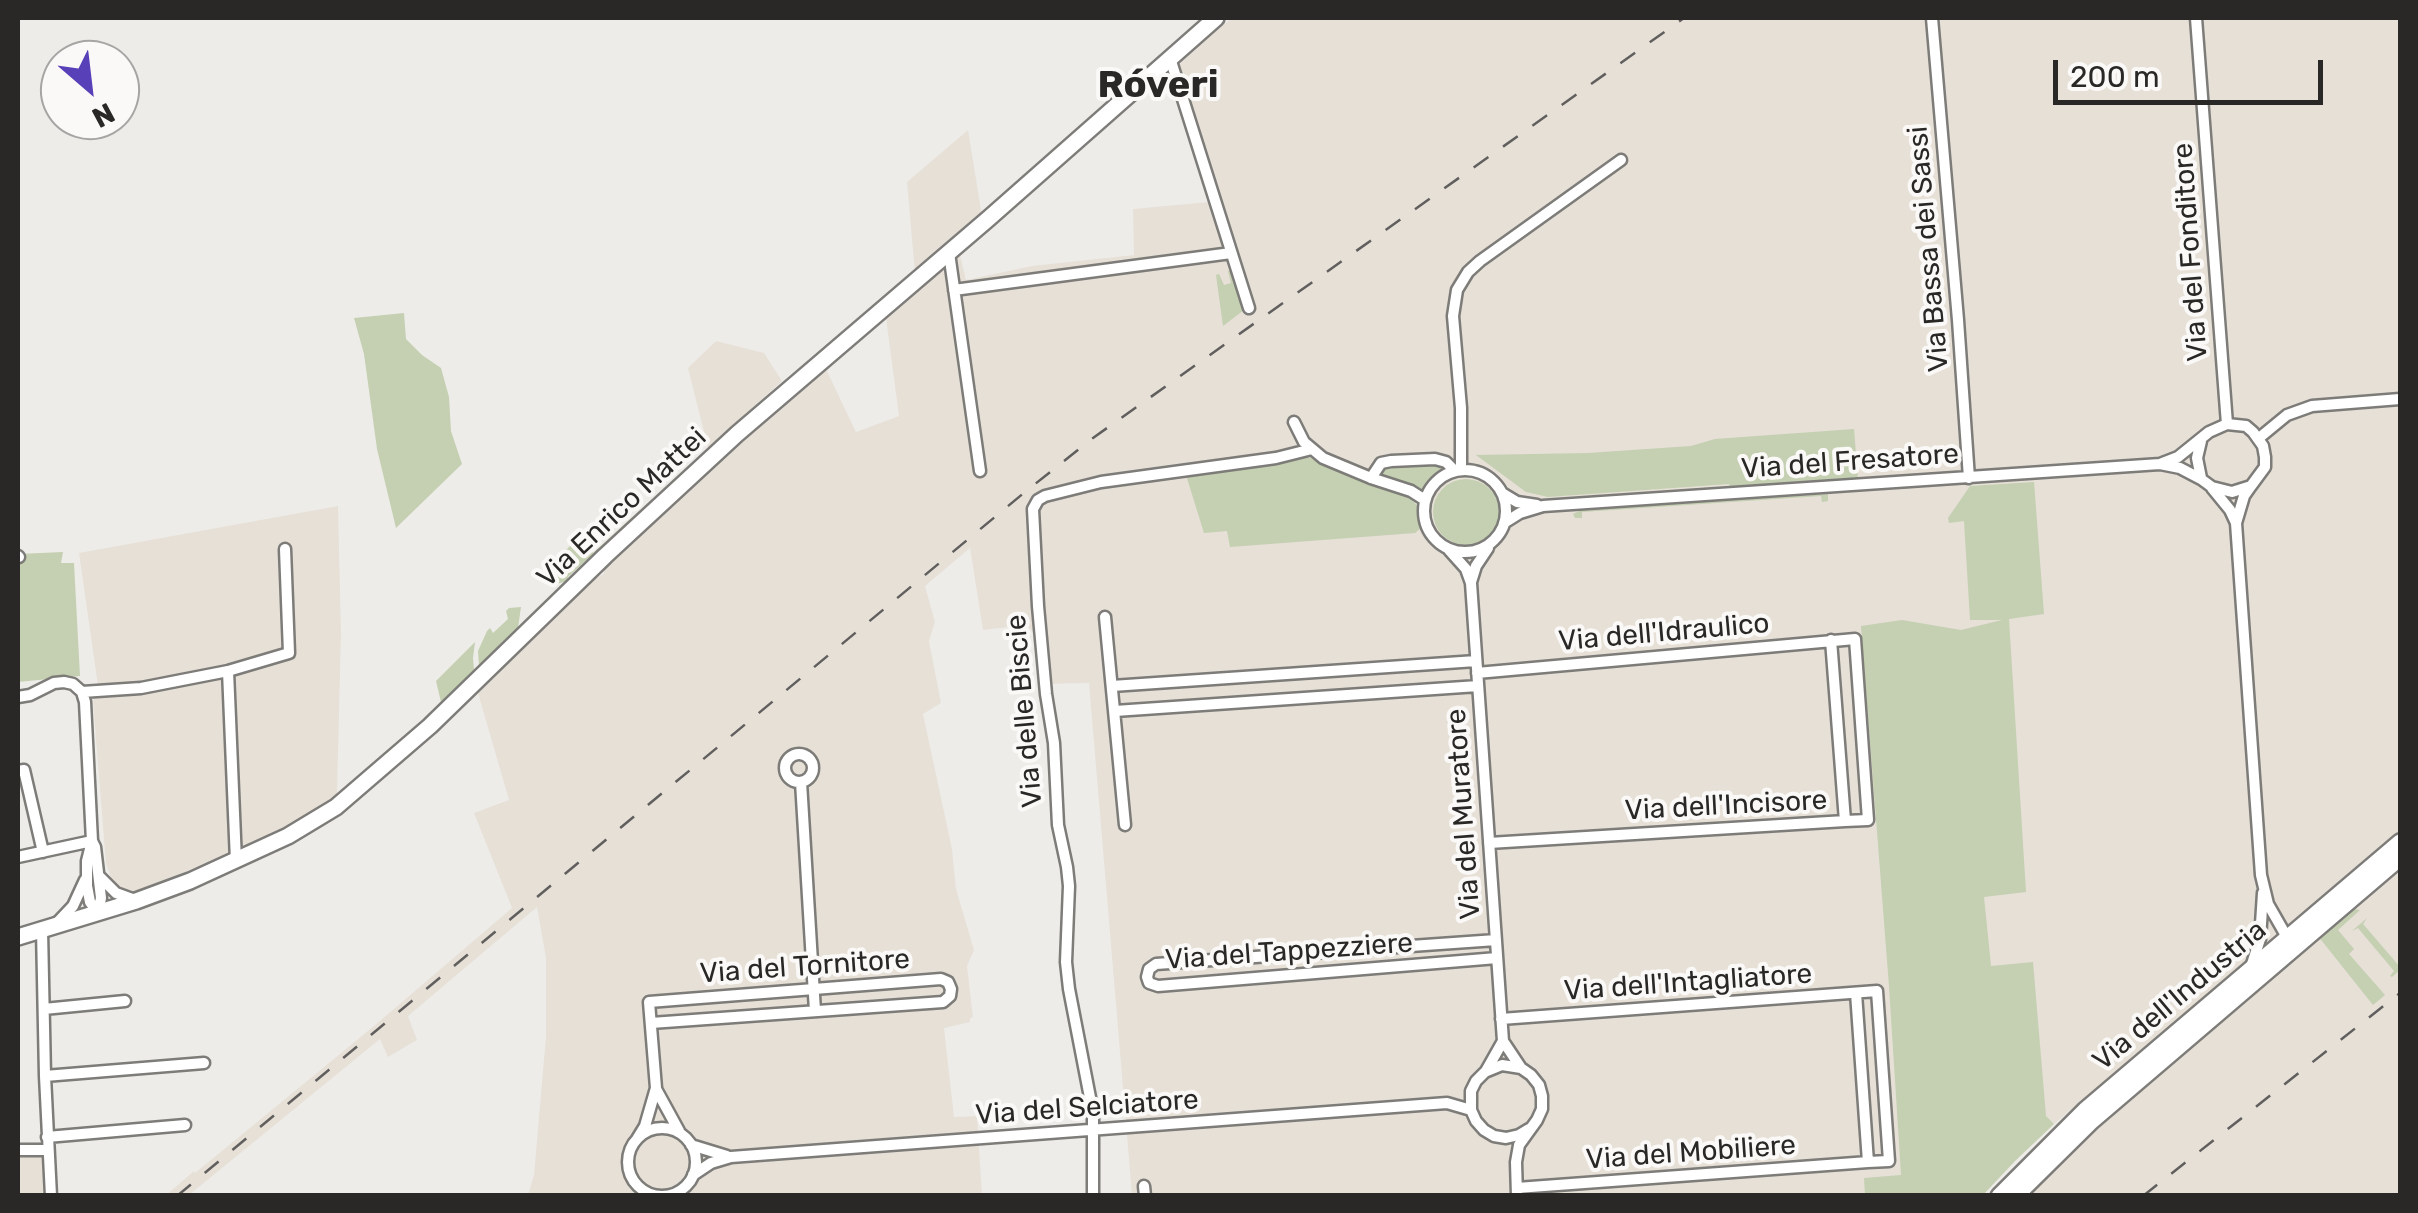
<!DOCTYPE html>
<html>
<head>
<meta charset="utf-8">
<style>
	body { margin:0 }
	#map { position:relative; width:2418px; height:1213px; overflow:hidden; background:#eeece9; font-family:Rubik,sans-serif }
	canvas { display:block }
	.frame { position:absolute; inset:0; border:20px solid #292827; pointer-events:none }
	.north { position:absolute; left:40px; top:40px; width:100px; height:100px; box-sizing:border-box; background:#fbf9f7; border:2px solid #a7a5a4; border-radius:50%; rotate:152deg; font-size:28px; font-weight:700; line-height:40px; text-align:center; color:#292827 }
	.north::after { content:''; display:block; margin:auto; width:35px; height:45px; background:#5840b8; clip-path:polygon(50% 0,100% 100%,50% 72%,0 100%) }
	.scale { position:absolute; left:2053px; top:60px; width:270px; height:45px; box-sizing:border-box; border:5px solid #292827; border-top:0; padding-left:12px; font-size:30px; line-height:35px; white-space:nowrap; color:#292827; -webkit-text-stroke:8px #fbf9f7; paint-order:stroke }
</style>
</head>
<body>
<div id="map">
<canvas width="2418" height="1213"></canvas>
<div class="frame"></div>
<div class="north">N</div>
<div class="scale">200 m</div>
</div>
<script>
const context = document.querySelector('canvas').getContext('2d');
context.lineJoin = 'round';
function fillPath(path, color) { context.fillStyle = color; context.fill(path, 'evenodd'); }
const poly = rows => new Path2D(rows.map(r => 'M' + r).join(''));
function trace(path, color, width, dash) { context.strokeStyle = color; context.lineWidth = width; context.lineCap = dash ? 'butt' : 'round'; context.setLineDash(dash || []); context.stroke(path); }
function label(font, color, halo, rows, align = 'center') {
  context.font = font + ' Rubik,sans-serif'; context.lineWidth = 8; context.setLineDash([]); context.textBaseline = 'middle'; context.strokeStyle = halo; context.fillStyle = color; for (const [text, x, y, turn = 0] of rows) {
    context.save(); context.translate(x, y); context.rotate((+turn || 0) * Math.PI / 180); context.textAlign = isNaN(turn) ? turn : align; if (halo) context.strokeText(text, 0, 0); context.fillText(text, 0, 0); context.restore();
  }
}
const built = poly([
	[1232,18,2400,18,2400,831,2054,1124,2015,1161,1983,1195,1132,1195,1089,683,1044,684,1039,638,1026,625,983,630,970,548,925,586,935,622,929,641,941,703,923,714,952,849,956,889,974,950,967,966,973,1017,970,1018,970,1022,944,1028,954,1117,977,1116,982,1195,528,1195,534,1175,546,1036,546,958,537,907,408,1016,417,1040,388,1057,380,1039,189,1195,165,1196,194,1171,195,1173,374,1026,512,908,474,813,509,800,478,693,596,578,604,574,604,569,825,367,856,432,899,416,886,318,960,255,966,280,1032,266,1134,255,1133,209,1209,202,1178,103,1167,78,1179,68,1182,59],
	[968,130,982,216,915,273,907,182],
	[716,341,764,353,782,381,708,448,688,368],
	[338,506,341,633,337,795,286,826,213,860,154,885,131,893,122,891,114,886,106,864,93,701,98,686,79,553],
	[2400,865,2400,1195,2025,1196,2071,1148],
	[54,1142,56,1195,18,1195,18,1143]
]);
const green = poly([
	[1231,270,1244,310,1223,326,1216,275,1219,274,1224,285,1231,283,1228,271],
	[404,313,406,339,422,355,441,368,449,397,451,431,462,464,396,528,377,449,364,354,354,318],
	[1854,429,1858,479,1730,487,1729,484,1548,497,1526,492,1476,455,1588,453,1691,446,1715,439],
	[1301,457,1311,458,1317,462,1405,494,1419,507,1422,527,1415,533,1230,547,1227,531,1204,533,1186,475],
	[1434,464,1444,469,1424,490,1380,474,1383,465],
	[674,479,677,481,595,557,592,555,568,577,568,581,556,584,555,581,545,583,544,574,548,569,556,571,570,558,562,554,578,538,585,533,593,553],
	'1433 512a33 33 0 1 1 66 0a33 33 0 1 1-66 0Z',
	[2034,482,2044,614,2009,619,2026,892,1984,897,1991,966,2033,962,2046,1116,2054,1124,2015,1161,1983,1195,1865,1195,1864,1178,1901,1175,1889,986,1861,626,1902,620,1961,630,2002,620,1970,620,1964,521,1949,523,1948,518,1970,486],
	[1828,494,1828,501,1822,502,1821,496,1582,512,1582,518,1575,518,1573,514,1581,510],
	[63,552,61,563,74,563,80,676,18,682,18,554],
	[521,607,518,628,479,666,478,651,487,631,490,628,493,633,508,619,506,611,509,608],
	[475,642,473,658,474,670,441,702,436,681],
	[2354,909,2360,910,2338,930,2354,949,2349,954,2385,995,2373,1005,2318,936,2332,924,2337,924],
	[2367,918,2363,924,2400,967,2400,970,2392,977,2390,976,2394,971,2358,928,2352,931]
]);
const street = poly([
	[1932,18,1958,320,1969,478],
	[2196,18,2227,424],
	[1170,58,1249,308],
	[949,253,980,471],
	[954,290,1231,253],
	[1294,422,1304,442,1323,458,1371,478,1411,491,1425,500],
	[2259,438,2287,415,2312,406,2400,399],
	'1424 511a41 41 0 1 1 82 0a41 41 0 1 1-82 0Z',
	[1461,470,1461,408,1453,316,1457,290,1468,272,1480,261,1621,160],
	[1371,478,1381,463,1391,461,1435,459,1446,462,1455,471],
	[2201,478,2197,458,2201,441],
	[2212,488,2230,510,2236,523,2244,496,2251,486],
	[1502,493,1517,502,1537,505],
	[1504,523,1520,513,1543,506,2160,464,2180,468,2201,479,2212,487,2232,492,2251,486,2265,467,2265,457,2263,446,2253,432,2246,426,2227,424,2209,432,2178,457,2160,464],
	[2236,523,2261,875,2268,904,2288,939],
	[1449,550,1466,569,1471,583,1503,1041,1521,1068],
	[18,556,19,557],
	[1471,582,1476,566,1488,548],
	[1105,617,1125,825],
	[228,671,236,861],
	[1477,673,1855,639,1868,820,1845,821],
	[1112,686,1476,661],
	[82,692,85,702,92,841,95,847,101,898,98,913],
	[18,697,30,695,54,683,64,682,73,684,82,692,141,688,228,671,289,653,285,549],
	[1115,711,1478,686],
	'785 768a14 14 0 1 1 28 0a14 14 0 1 1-28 0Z',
	[18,771,24,770,43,852],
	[801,782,815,1011],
	[92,841,87,861,87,886,90,902,98,913],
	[1489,843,1845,821,1831,640],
	[18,857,92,841],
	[100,877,116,893,135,900],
	[56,924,73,906,85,880],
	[42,930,45,1076,51,1196],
	[1496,940,1156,964,1149,969,1147,977,1149,983,1158,986,1497,958],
	[2252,964,2260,939,2263,893],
	[44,1009,125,1001],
	[1501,1019,1877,991,1889,1161,1868,1162],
	[1486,1071,1503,1041],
	[45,1076,204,1063],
	[656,1089,679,1131],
	'628 1162a34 34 0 1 1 68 0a34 34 0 1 1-68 0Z',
	[47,1137,185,1125],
	[637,1139,645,1126,656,1088,649,1002,941,979,948,982,951,989,950,996,943,1002,651,1023],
	[691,1145,727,1156],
	[18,1150,48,1150],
	[693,1175,711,1163,731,1157,1447,1103,1471,1110],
	[1144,1186,1145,1196],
	[1517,1188,1868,1162,1856,993],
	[1093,1196,1093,1113,1069,989,1066,962,1069,886,1067,867,1058,825,1054,743,1046,694,1038,606,1033,509,1038,500,1045,496,1101,482,1276,458,1312,449],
	[1517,1196,1516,1162,1519,1145,1537,1120,1542,1109,1542,1096,1539,1085,1531,1075,1521,1068,1502,1065,1485,1072,1476,1081,1471,1091,1471,1110,1476,1121,1484,1130,1494,1136,1506,1138,1519,1135,1529,1129]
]);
const primary = poly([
	[18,937,136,901,190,881,288,836,336,807,430,726,605,556,737,434,988,219,1216,18],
	[1999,1196,2085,1110,2400,842],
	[2016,1196,2092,1121,2400,858]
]);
const rail = poly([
	[177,1196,1025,492,1093,438,1684,18],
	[2143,1196,2400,993]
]);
const streetNames = [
	["Via Bassa dei Sassi",1929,249,-95],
	["Via del Fonditore",2191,252,-94],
	["Via del Fresatore",1850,462,-4],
	["Via Enrico Mattei",622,508,-43],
	["Via dell'Idraulico",1664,633,-5],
	["Via delle Biscie",1025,711,-95],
	["Via dell'Incisore",1726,806,-3],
	["Via del Muratore",1464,814,-94],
	["Via del Tappezziere",1289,952,-4],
	["Via del Tornitore",805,967,-4],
	["Via dell'Intagliatore",1688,983,-4],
	["Via dell'Industria",2180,996,-40],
	["Via del Selciatore",1087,1108,-4],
	["Via del Mobiliere",1691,1153,-4]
];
const districtNames = [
	["Róveri",1158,86]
];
fillPath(built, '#e6e0d7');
fillPath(green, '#c4d0b1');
trace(street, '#7d7c79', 15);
trace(primary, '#7d7c79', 20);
trace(street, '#fff', 10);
trace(primary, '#fff', 15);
trace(rail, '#615f5e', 2.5, [18, 18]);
label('28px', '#292827', '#fbf9f7', streetNames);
label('bold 38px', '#292827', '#fbf9f7', districtNames);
</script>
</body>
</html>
